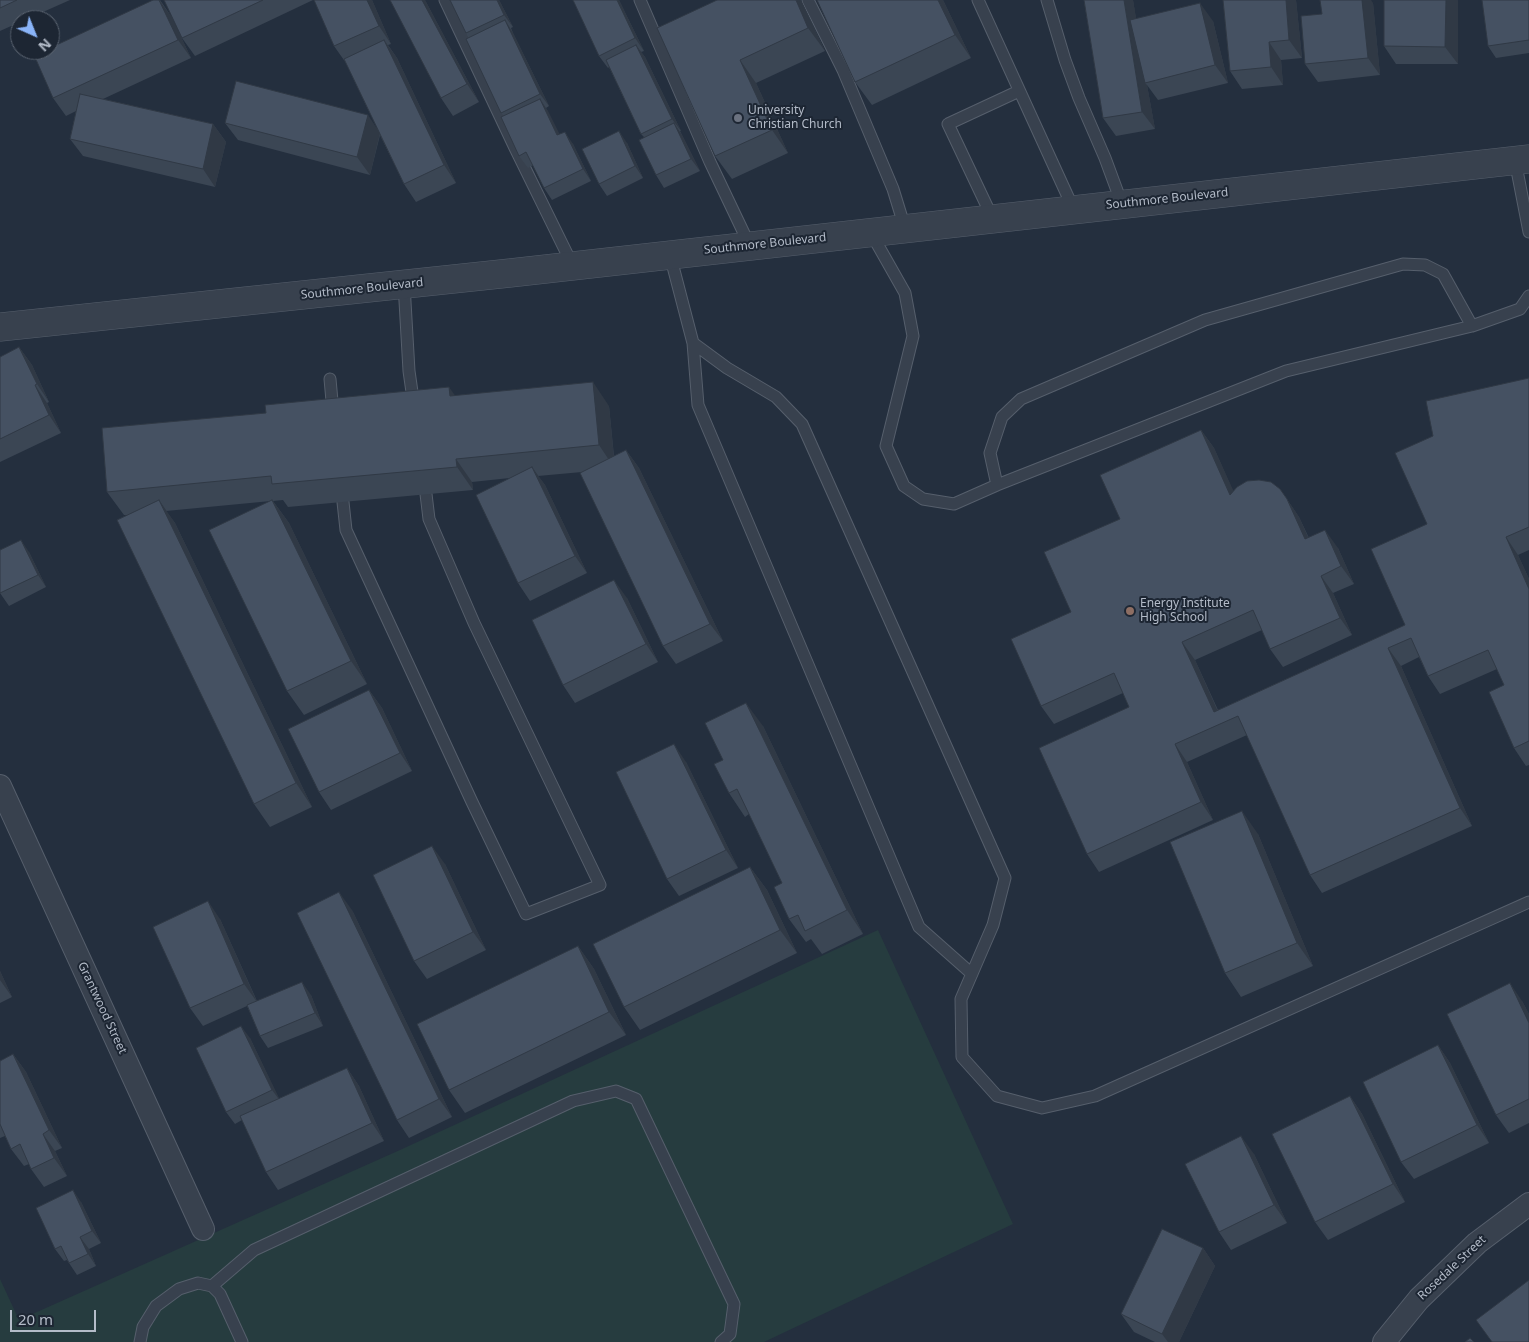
<!DOCTYPE html>
<html>
<head>
<meta charset="utf-8">
<style>
	body { margin:0 }
	#map { position:relative; width:1529px; height:1342px; overflow:hidden; background:#242f3e; font-family:"Noto Sans",sans-serif }
	canvas { display:block }
	.north { position:absolute; left:10px; top:10px; width:50px; height:50px; box-sizing:border-box; background:#1d2633; border:1px solid #59626f; border-radius:50%; rotate:136deg; font-size:14px; font-weight:700; line-height:20px; text-align:center; color:#b4bcc9 }
	.north::after { content:''; display:block; margin:auto; width:18px; height:22px; background:#8ab4f8; clip-path:polygon(50% 0,100% 100%,50% 72%,0 100%) }
	.scale { position:absolute; left:10px; top:1310px; width:86px; height:22px; box-sizing:border-box; border:2px solid #b4bcc9; border-top:0; padding-left:6px; font-size:15px; line-height:18px; white-space:nowrap; color:#b4bcc9; -webkit-text-stroke:4px #1d2633; paint-order:stroke }
</style>
</head>
<body>
<div id="map">
<canvas width="1529" height="1342"></canvas>
<div class="north">N</div>
<div class="scale">20 m</div>
</div>
<script>
const context = document.querySelector('canvas').getContext('2d');
context.lineJoin = 'round';
function fillPath(path, color) { context.fillStyle = color; context.fill(path, 'evenodd'); }
const poly = rows => new Path2D(rows.map(r => 'M' + r).join(''));
function trace(path, color, width, dash) { context.strokeStyle = color; context.lineWidth = width; context.lineCap = dash ? 'butt' : 'round'; context.setLineDash(dash || []); context.stroke(path); }
function label(font, color, halo, rows, align = 'center') {
  context.font = font + ' "Noto Sans",sans-serif'; context.lineWidth = 4; context.setLineDash([]); context.textBaseline = 'middle'; context.strokeStyle = halo; context.fillStyle = color; for (const [text, x, y, turn = 0] of rows) {
    context.save(); context.translate(x, y); context.rotate((+turn || 0) * Math.PI / 180); context.textAlign = isNaN(turn) ? turn : align; if (halo) context.strokeText(text, 0, 0); context.fillText(text, 0, 0); context.restore();
  }
}
const green = poly([
	[878,930,1013,1224,764,1342,0,1342,0,1279,19,1320,400,1150]
]);
const service = poly([
	[445,0,515,148,573,266],
	[640,0,710,162,750,246],
	[808,0,843,70,893,189,905,228],
	[978,0,1074,210],
	[1047,0,1065,60,1079,98,1105,158,1122,204],
	[1515,160,1529,232],
	[993,219,948,124,1019,91],
	[871,233,905,293,913,336,886,446,904,486,923,499,954,504,997,485,1286,371,1472,326,1520,309,1529,296],
	[670,255,693,343,727,368,776,397,802,424,1005,878,993,925,961,999,962,1057,997,1096,1042,1108,1095,1096,1529,902],
	[404,284,409,371,414,406],
	[693,343,698,405,919,927,972,974],
	[330,379,333,412],
	[997,485,990,453,1002,417,1021,399,1205,320,1403,264,1425,265,1443,274,1472,326],
	[343,502,346,530,472,802,526,914,600,885,474,623,429,519,426,494],
	[212,1286,254,1250,573,1101,616,1091,636,1099,734,1304,730,1334,721,1342],
	[140,1342,143,1327,156,1306,179,1289,198,1283,212,1286,220,1294,242,1342]
]);
const minor = poly([
	[0,786,203,1229],
	[1384,1342,1419,1299,1477,1243,1529,1204]
]);
const tertiary = poly([
	[0,327,510,273,1529,159]
]);
const wall = poly([
	[0,0,70,0,25,20,20,20,20,22,0,31],
	[153,0,160,0,171,16,191,58,103,99,213,124,226,142,215,187,83,156,70,139,76,111,66,116,53,98],
	[164,0,313,0,195,56,182,38],
	[372,0,391,44,388,45,397,58,456,183,416,202,404,184,380,135,370,175,238,140,225,123,377,128,346,63,334,46],
	[425,0,479,102,453,116,441,98],
	[450,0,499,0,513,27,511,28,513,33,549,106,546,108,559,134,573,144,591,181,552,200,544,188,533,165,528,168,519,156,504,116,501,113,469,38,466,33],
	[573,0,619,0,644,51,641,52,645,57,681,131,680,131,700,171,664,188,656,175,644,137,641,134,609,67,608,68,599,56],
	[717,0,801,0,825,51,756,83,788,153,732,179,715,156],
	[817,0,943,0,971,58,872,105,855,82],
	[1084,0,1133,0,1136,19,1213,21,1228,83,1158,100,1147,85,1155,129,1116,136,1103,118],
	[1223,0,1296,0,1302,58,1281,60,1283,85,1242,89,1230,71],
	[1384,0,1457,0,1458,1,1458,64,1396,64,1384,46],
	[1529,0,1529,53,1496,58,1488,46],
	[1373,3,1380,75,1318,82,1305,64],
	[627,143,643,178,607,196,599,184],
	[19,347,32,365,49,402,47,403,61,433,0,462,0,357],
	[1529,378,1529,550,1518,555,1529,579,1529,765,1526,766,1514,748,1504,685,1497,669,1440,694,1428,676,1419,657,1401,666,1472,826,1322,893,1310,875,1247,735,1187,762,1213,820,1099,872,1087,854,1129,707,1123,693,1054,724,1041,706,1071,612,1120,519,1201,430,1214,448,1233,491,1280,489,1299,517,1309,538,1338,548,1354,584,1333,593,1352,635,1283,667,1270,649,1262,630,1195,660,1218,710,1405,625,1427,524,1433,436],
	[455,395,609,406,614,456,626,450,639,468,723,641,676,664,663,646,582,472,538,476,545,485,587,573,530,601,518,583,510,478,472,482,473,490,288,507,283,500,273,501,289,523,367,684,304,715,287,691,271,501,166,511,175,523,312,807,270,827,254,804,129,515,124,515,107,492],
	[29,552,46,587,9,606,0,593],
	[627,598,658,662,575,703,563,685],
	[369,690,382,708,412,771,331,810,319,792],
	[763,726,863,934,822,954,811,939,806,942,789,919,782,883,749,814,745,817,729,793,723,760],
	[686,762,738,868,679,896,667,879],
	[1258,834,1313,966,1241,997,1225,973],
	[445,864,486,950,427,979,414,961],
	[750,867,767,890,797,953,640,1030,624,1007],
	[352,910,452,1117,409,1138,397,1120],
	[220,919,257,1001,311,995,323,1026,268,1048,260,1036,247,1006,203,1026,190,1008],
	[578,946,594,969,626,1035,465,1113,449,1090],
	[0,971,12,997,0,1003],
	[1522,1001,1529,1014,1529,1123,1509,1133,1496,1115],
	[250,1038,279,1099,347,1068,359,1086,384,1141,278,1190,266,1172,242,1120,235,1124,226,1112],
	[1438,1045,1450,1063,1489,1143,1414,1179,1401,1162],
	[13,1054,26,1072,62,1148,55,1151,67,1176,44,1187,31,1169,29,1164,24,1166,11,1149,5,1136,0,1138,0,1061],
	[1350,1096,1362,1114,1405,1202,1328,1240,1315,1222],
	[1254,1154,1287,1223,1231,1250,1219,1232],
	[81,1202,101,1243,89,1249,96,1266,77,1275,67,1260,64,1261,55,1249],
	[1203,1248,1215,1266,1179,1342,1155,1342,1134,1332,1121,1314]
]);
const shadedWall = poly([
	[159,0,171,16,191,58,178,40],
	[367,0,372,0,391,44,379,26],
	[422,0,425,0,479,102,467,84],
	[497,0,499,0,513,27,504,15],
	[617,0,619,0,644,51,635,38],
	[796,0,801,0,825,51,808,28],
	[938,0,943,0,971,58,955,35],
	[1124,0,1133,0,1147,82,1145,83,1147,85,1155,129,1142,112],
	[1286,0,1296,0,1302,58,1289,40],
	[1362,0,1371,0,1373,3,1380,75,1368,58],
	[1446,0,1457,0,1458,1,1458,64,1445,47],
	[1200,3,1213,21,1228,83,1215,65],
	[505,20,513,33,549,106,540,94],
	[384,40,397,58,456,183,444,165],
	[1269,42,1281,60,1283,85,1271,67],
	[636,45,645,57,681,131,672,119],
	[740,60,756,83,788,153,772,130],
	[540,99,548,111,566,147,557,135],
	[368,115,380,133,370,175,357,157],
	[674,123,682,135,700,171,691,159],
	[213,124,226,142,215,187,203,169],
	[619,131,627,143,643,178,635,166],
	[565,132,573,144,591,181,583,169],
	[19,347,32,365,49,402,37,384],
	[593,382,609,406,615,469,599,445],
	[35,385,47,403,61,433,49,415],
	[449,387,466,411,450,396],
	[1201,430,1214,448,1243,512,1230,495],
	[626,450,639,468,723,641,710,624],
	[456,459,472,482,473,490,457,467],
	[532,467,545,485,587,573,575,556],
	[1280,489,1299,517,1317,557,1305,539],
	[159,500,175,523,312,807,296,783],
	[272,500,289,523,367,684,351,661],
	[1325,530,1338,548,1354,584,1341,566],
	[1506,537,1518,555,1529,579,1529,589],
	[21,540,29,552,46,587,38,575],
	[1321,576,1333,593,1352,635,1340,618],
	[614,580,627,598,658,662,646,644],
	[1182,642,1195,660,1223,723,1214,712],
	[1388,648,1401,666,1472,826,1460,808],
	[369,690,382,708,412,771,400,753],
	[746,703,763,726,863,934,847,910],
	[674,744,686,762,738,868,726,850],
	[1175,744,1187,762,1213,820,1201,802],
	[1242,811,1258,834,1313,966,1297,943],
	[432,846,445,864,486,950,473,932],
	[750,867,767,890,797,953,780,930],
	[339,892,352,910,452,1117,439,1099],
	[208,901,220,919,257,1002,244,984],
	[578,946,594,969,626,1035,609,1012],
	[0,971,12,997,0,980],
	[302,982,311,995,323,1026,315,1013],
	[1510,983,1522,1001,1529,1014,1529,1023],
	[241,1026,250,1038,281,1102,272,1090],
	[1438,1045,1450,1063,1489,1143,1477,1125],
	[13,1054,26,1072,62,1148,49,1130],
	[347,1068,359,1086,384,1141,372,1123],
	[1350,1096,1362,1114,1405,1202,1393,1184],
	[43,1134,55,1151,67,1176,54,1158],
	[1241,1136,1254,1154,1287,1223,1274,1205],
	[73,1190,81,1202,101,1243,92,1231],
	[80,1237,89,1249,96,1266,88,1254],
	[1203,1248,1215,1266,1179,1342,1168,1342,1162,1334]
]);
const building = poly([
	[0,0,17,0,0,8,0,0],
	[153,0,159,0,178,40,53,98,34,55,45,50,50,50,50,48,153,0],
	[164,0,263,0,182,38,164,0],
	[314,0,367,0,379,26,334,46,314,0],
	[390,0,422,0,467,84,441,98,390,0],
	[450,0,497,0,504,15,466,33,450,0],
	[573,0,617,0,635,38,599,56,573,0],
	[717,0,796,0,808,28,740,60,772,130,715,156,657,28,717,0],
	[817,0,938,0,955,35,855,82,817,0],
	[1084,0,1124,0,1142,112,1103,118,1084,0],
	[1223,0,1286,0,1289,40,1269,42,1271,67,1230,71,1223,0],
	[1320,0,1362,0,1368,58,1305,64,1301,16,1322,14,1320,0],
	[1384,0,1446,0,1445,47,1384,46,1384,0],
	[1482,0,1529,0,1529,40,1488,46,1482,0],
	[1200,3,1215,65,1145,83,1130,20,1200,3],
	[505,20,540,94,501,113,466,39,505,20],
	[384,40,444,165,404,184,344,59,384,40],
	[636,45,672,119,641,134,606,60,636,45],
	[236,81,368,115,357,157,225,123,236,81],
	[80,94,213,124,203,169,70,139,80,94],
	[540,99,557,135,565,132,583,169,544,188,526,152,519,156,501,117,540,99],
	[674,123,691,159,656,175,639,140,674,123],
	[619,131,635,166,599,184,582,149,619,131],
	[19,347,37,384,35,385,49,415,0,439,0,357,19,347],
	[1529,378,1529,527,1506,537,1529,589,1529,741,1514,748,1489,692,1504,685,1488,650,1428,676,1411,638,1388,648,1460,808,1310,875,1238,716,1175,744,1201,802,1087,854,1039,748,1129,707,1114,673,1041,706,1011,639,1071,612,1044,552,1120,519,1100,475,1201,430,1230,495,1237,487,1247,481,1259,480,1271,482,1280,489,1287,499,1305,539,1325,530,1341,566,1321,576,1340,618,1270,649,1253,610,1182,642,1214,712,1405,625,1371,549,1427,524,1395,453,1433,436,1426,401,1529,378],
	[593,382,599,445,456,459,457,467,272,484,271,476,107,492,102,428,266,413,265,405,449,387,450,396,593,382],
	[626,450,710,624,663,646,580,473,626,450],
	[532,467,575,556,518,583,476,495,532,467],
	[159,500,296,783,254,804,117,520,159,500],
	[272,500,351,661,287,691,209,530,272,500],
	[21,540,38,575,0,593,0,550,21,540],
	[614,580,646,644,563,685,532,620,614,580],
	[369,690,400,753,319,792,288,729,369,690],
	[746,703,847,910,805,931,798,915,789,919,774,887,782,883,737,789,729,793,714,764,723,760,705,723,746,703],
	[674,744,726,850,667,879,616,772,674,744],
	[1242,811,1297,943,1225,973,1170,842,1242,811],
	[432,846,473,932,414,961,373,875,432,846],
	[750,867,780,930,624,1007,593,944,750,867],
	[339,892,439,1099,397,1120,297,913,339,892],
	[208,901,244,984,190,1008,153,927,208,901],
	[578,946,609,1012,449,1090,417,1024,578,946],
	[302,982,315,1013,260,1036,247,1005,302,982],
	[1510,983,1529,1023,1529,1099,1496,1115,1447,1014,1510,983],
	[241,1026,272,1090,226,1112,196,1048,241,1026],
	[1438,1045,1477,1125,1401,1162,1363,1082,1438,1045],
	[13,1054,49,1130,43,1134,54,1158,31,1169,20,1144,11,1149,0,1124,0,1061,13,1054],
	[347,1068,372,1123,266,1172,240,1116,347,1068],
	[1350,1096,1393,1184,1315,1222,1272,1134,1350,1096],
	[1241,1136,1274,1205,1219,1232,1185,1164,1241,1136],
	[73,1190,92,1231,80,1237,88,1254,69,1263,61,1246,55,1249,36,1208,73,1190],
	[1162,1229,1203,1248,1162,1334,1121,1314,1162,1229],
	[1529,1280,1529,1342,1492,1342,1476,1320,1529,1280],
	[1470,1338,1474,1342,1465,1342,1470,1338]
]);
const markers = [
	[738,118,5,"#6b7280"],
	[1130,611,5,"#8d6e63"]
];
const poiNames = [
	["University",748,111],
	["Christian Church",748,125],
	["Energy Institute",1140,604],
	["High School",1140,618]
];
const streetNames = [
	["Southmore Boulevard",1167,199,-6],
	["Southmore Boulevard",765,244,-6],
	["Southmore Boulevard",362,289,-6],
	["Grantwood Street",102,1008,65],
	["Rosedale Street",1452,1268,-43]
];
fillPath(green, '#263c3f');
trace(service, '#565f6c', 13);
trace(minor, '#565f6c', 24);
trace(tertiary, '#565f6c', 29);
trace(service, '#38414e', 11);
trace(minor, '#38414e', 22);
trace(tertiary, '#38414e', 28);
fillPath(wall, '#3b4654');
fillPath(shadedWall, '#303945');
fillPath(building, '#455162');
trace(building, '#303945', 1);
for (const [x, y, r, color] of markers) { const dot = new Path2D(); dot.arc(x, y, r, 0, 2 * Math.PI); context.fillStyle = color; context.fill(dot); trace(dot, '#1d2633', 2); }
label('12px', '#b4bcc9', '#1d2633', poiNames, 'left');
label('12px', '#b4bcc9', '#1d2633', streetNames);
</script>
</body>
</html>
